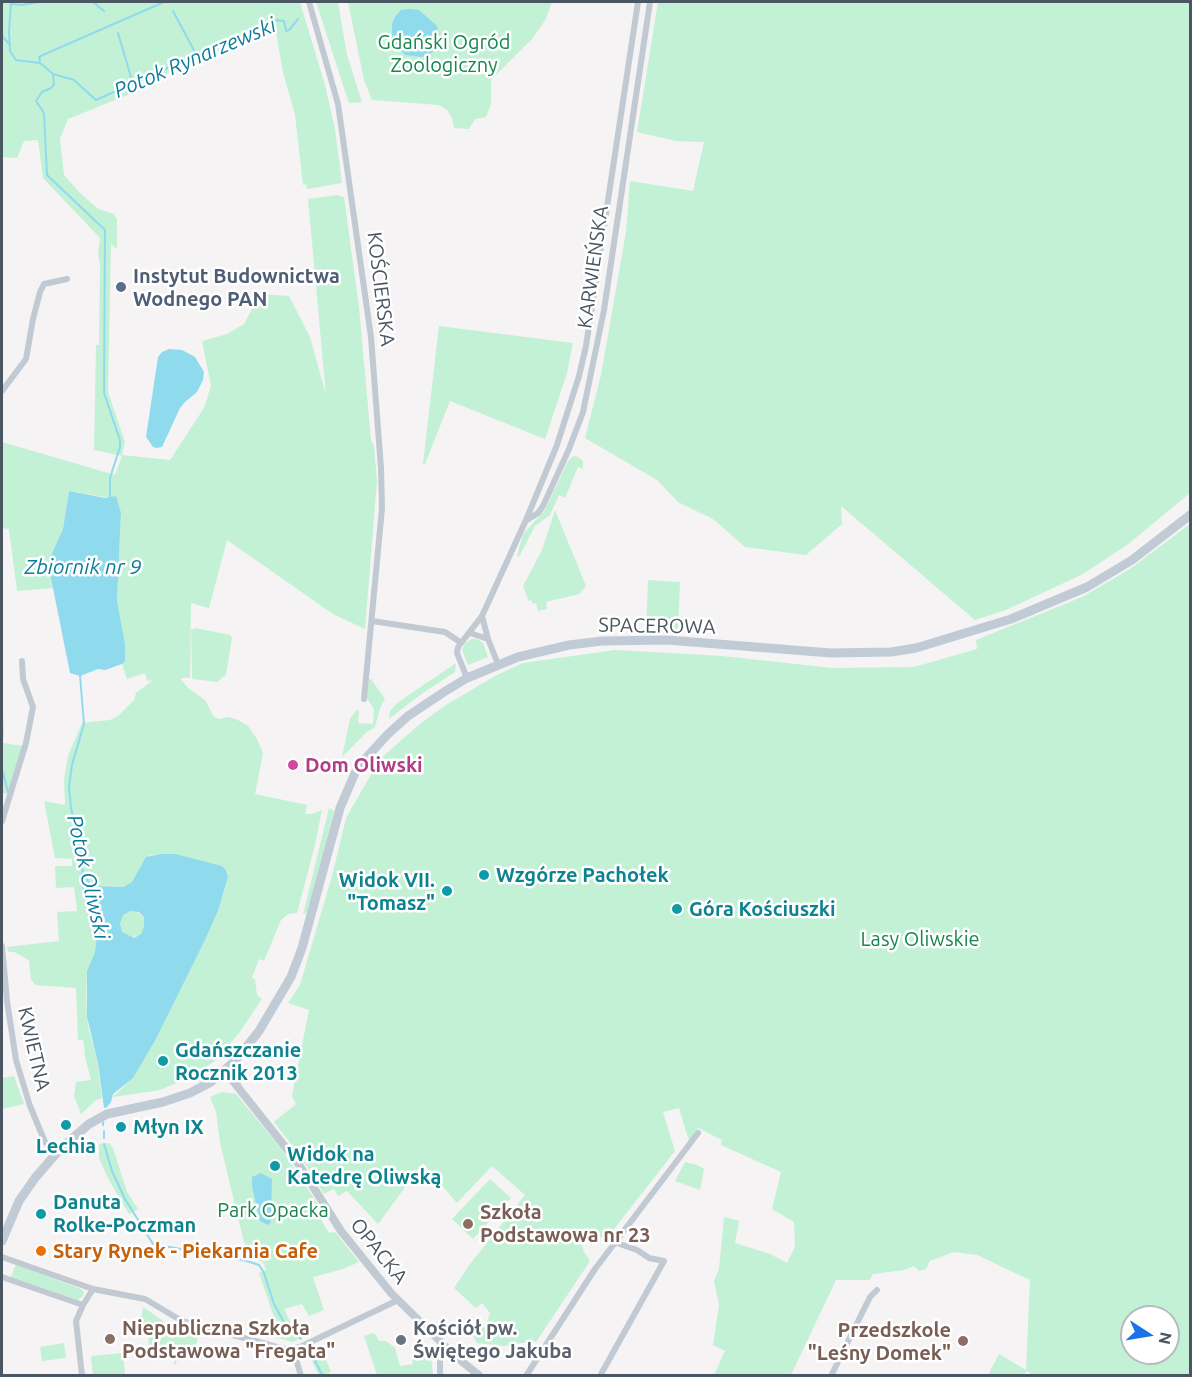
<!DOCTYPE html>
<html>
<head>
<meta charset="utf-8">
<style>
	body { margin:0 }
	#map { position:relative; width:1192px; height:1377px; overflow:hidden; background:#f5f3f3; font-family:Ubuntu,sans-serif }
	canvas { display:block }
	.frame { position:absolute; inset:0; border:3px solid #4a5661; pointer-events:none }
	.north { position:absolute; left:1120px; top:1305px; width:60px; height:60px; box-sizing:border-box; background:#fff; border:2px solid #b7bbc0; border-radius:50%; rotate:102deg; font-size:16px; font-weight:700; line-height:24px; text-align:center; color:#4a5661 }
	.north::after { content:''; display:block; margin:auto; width:21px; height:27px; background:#1a73e8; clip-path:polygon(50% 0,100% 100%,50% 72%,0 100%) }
</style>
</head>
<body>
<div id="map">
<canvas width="1192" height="1377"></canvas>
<div class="frame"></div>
<div class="north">N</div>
</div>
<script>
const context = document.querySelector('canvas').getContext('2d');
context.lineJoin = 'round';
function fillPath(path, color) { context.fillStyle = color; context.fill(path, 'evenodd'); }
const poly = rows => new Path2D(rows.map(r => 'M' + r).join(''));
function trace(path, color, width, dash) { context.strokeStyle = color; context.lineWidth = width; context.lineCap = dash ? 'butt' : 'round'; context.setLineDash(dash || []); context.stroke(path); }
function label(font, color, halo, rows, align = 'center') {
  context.font = font + ' Ubuntu,sans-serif'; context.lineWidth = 5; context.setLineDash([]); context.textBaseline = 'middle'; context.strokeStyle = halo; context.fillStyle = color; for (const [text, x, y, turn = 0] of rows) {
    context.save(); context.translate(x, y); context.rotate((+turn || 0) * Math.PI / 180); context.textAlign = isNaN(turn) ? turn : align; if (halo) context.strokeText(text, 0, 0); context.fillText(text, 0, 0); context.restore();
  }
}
const green = poly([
	[2,2,300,2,325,85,335,129,342,183,307,189,306,184,303,185,295,115,283,72,276,32,190,64,138,86,130,94,68,119,60,139,64,175,79,192,98,209,114,214,117,220,117,249,111,244,108,392,125,442,122,455,170,460,204,408,211,386,202,341,227,334,244,324,260,294,289,296,310,337,326,395,308,199,337,195,344,197,359,307,371,440,374,446,377,481,365,629,333,614,227,540,209,608,191,603,190,678,180,678,188,688,205,700,214,717,220,719,229,717,238,720,248,726,257,739,263,753,255,794,307,805,305,814,312,814,322,810,315,845,297,913,288,914,281,920,264,961,259,959,252,978,255,979,257,995,262,999,239,1033,216,1060,195,1075,160,1090,127,1095,113,1097,133,1077,156,1039,205,940,225,890,228,877,226,870,222,866,160,854,150,855,132,882,123,887,95,886,90,883,86,873,80,873,82,888,97,935,95,952,87,971,86,998,88,1026,97,1059,102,1098,96,1100,81,1114,74,1096,76,1082,91,1080,84,1053,85,1052,83,1040,78,1040,76,988,35,985,31,979,29,960,14,952,8,952,7,947,59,941,57,912,77,911,74,887,56,888,55,866,72,866,72,859,55,858,44,801,65,805,64,780,68,756,82,723,110,720,118,716,134,700,136,693,153,680,147,681,145,673,127,679,122,664,125,661,125,644,117,600,121,513,110,498,69,491,63,529,53,551,54,588,17,591,9,529,2,528,2,442,115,475,122,456,94,450,96,345,99,345,100,265,98,253,100,238,43,178,38,140,24,141,17,158,2,157],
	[316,2,338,2,347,55,362,102,349,103],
	[348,2,552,2,546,19,532,39,491,80,491,104,486,117,475,119,469,129,454,128,452,118,447,110,439,105,372,100,364,80],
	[658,2,1190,2,1190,493,1127,545,1083,574,1006,610,975,620,841,506,842,524,806,555,745,547,713,519,678,502,657,480,585,438,601,375,626,232,630,181,693,191,704,142,676,141,637,132],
	[439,326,573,343,567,373,545,439,450,401,425,464,423,464],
	[573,456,578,457,583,461,583,469,578,467,565,498,559,495,550,515,535,526,519,557,517,556,523,534,545,510,568,461],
	[555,510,586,586,579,594,546,602,547,609,538,611,536,603,533,604,531,600,527,601,528,599,523,586,542,550],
	[1190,524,1190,1375,1034,1376,1027,1371,1024,1375,988,1375,999,1354,1026,1370,1030,1280,977,1255,954,1252,930,1261,926,1269,919,1271,914,1266,904,1270,873,1274,870,1280,836,1280,791,1375,714,1375,725,1351,713,1345,719,1305,714,1281,719,1269,724,1217,739,1221,735,1243,770,1254,787,1263,795,1247,794,1222,772,1209,781,1172,721,1145,722,1140,698,1128,689,1141,679,1108,663,1112,675,1151,607,1238,586,1236,581,1241,584,1252,590,1261,536,1342,533,1341,504,1346,477,1343,473,1336,486,1325,490,1313,482,1303,476,1308,454,1288,470,1264,525,1195,492,1166,457,1203,423,1163,378,1224,347,1191,338,1196,334,1189,324,1194,301,1157,274,1122,296,1104,292,1096,309,1010,288,1003,300,985,332,876,346,818,380,759,421,723,446,705,495,676,523,663,615,650,722,656,832,668,914,667,977,649,976,640,1082,597,1130,569],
	[1132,1317,1168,1317,1168,1353,1132,1353],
	[648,580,680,582,678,632,646,630],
	[196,628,230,635,232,638,226,675,217,682,192,679,191,630],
	[472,639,477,639,483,643,488,657,468,665,462,650,465,643],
	[456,663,455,672,420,695,389,719,390,711,397,703],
	[369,679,371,679,385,699,380,708,375,727,367,732,342,757,350,719,357,709,359,711,358,723,373,724,374,710,367,698],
	[2,693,4,732,3,743,23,746,8,794,2,793],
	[329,808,334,811,308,911,303,915],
	'119 924a13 13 0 1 1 26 0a13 13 0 1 1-26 0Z',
	[14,1076,24,1104,2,1109,2,1078],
	[222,1092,236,1094,283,1151,321,1209,318,1215,329,1233,335,1232,359,1262,343,1269,313,1277,324,1310,309,1316,302,1304,284,1309,292,1325,305,1336,293,1342,274,1337,273,1314,259,1273,266,1270,264,1264,259,1260,246,1258,247,1254,220,1143,216,1112,210,1097],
	[109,1143,113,1148,127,1192,138,1209,129,1214,110,1182,99,1159,99,1144],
	[685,1162,697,1165,704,1169,700,1190,675,1181],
	[490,1179,511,1198,473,1239,452,1219],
	[16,1264,81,1289,84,1292,83,1296,78,1300,11,1277],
	[143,1307,166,1323,198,1334,196,1348,177,1347,176,1364,174,1364,174,1360,166,1359,166,1353,149,1352,148,1331,140,1331],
	[373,1333,376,1335,379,1341,386,1341,395,1348,400,1366,413,1364,412,1358,420,1355,424,1349,430,1348,433,1375,377,1375,364,1336],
	[64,1343,66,1358,42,1361,40,1347],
	[314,1347,321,1347,331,1372,326,1374,327,1375,319,1375,306,1350],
	[123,1353,125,1375,93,1375,91,1356]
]);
const water = poly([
	[409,9,419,10,437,26,440,35,438,43,433,52,427,56,421,57,405,55,392,40,392,24,395,17,401,10],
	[169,349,182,350,195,357,204,372,203,380,197,392,185,402,180,408,162,447,156,448,153,447,146,437,158,357,162,352],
	[69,491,105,498,116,496,121,513,117,600,125,644,125,661,122,664,105,670,98,669,80,676,70,673,50,573,50,562,53,551,63,529],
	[160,854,175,854,222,866,226,870,228,877,219,908,205,940,156,1039,133,1078,113,1094,111,1102,107,1107,104,1108,98,1063,87,1017,87,971,95,952,97,935,82,888,80,873,86,873,90,883,95,886,123,887,132,882,146,857],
	[130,911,139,912,144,917,144,927,141,934,134,938,122,932,120,924,123,915],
	[261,1173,272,1179,271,1222,268,1225,260,1221,252,1186,252,1177]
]);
const stream = poly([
	[11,2,9,32,10,51,16,60,40,63,53,74,54,84,51,88,42,92,36,101,44,113,47,175,105,230,104,393,120,440,120,447,110,478,110,501],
	[93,2,104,11],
	[12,4,22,5,39,2],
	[173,11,197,56],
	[118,33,133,84],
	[2,36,10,45],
	[40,61,39,57,45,54,164,2],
	[53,74,74,80,96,100,275,20,284,21,286,31,289,30,298,19],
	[80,675,84,724,72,765,69,787,71,808,81,851,83,876],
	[2,769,8,792],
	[103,1122,103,1125],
	[104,1131,104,1138],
	[104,1144,112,1171,125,1199,153,1244,247,1261,259,1265,264,1273,274,1304,287,1328,301,1339],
	[309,1350,323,1376]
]);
const minor = poly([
	[309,2,338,104,371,337,381,468,382,508,364,699],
	[2,391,26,359,33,319,40,292,44,284,67,279],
	[527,520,538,513,543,506,569,449,583,412,604,310,650,2],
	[482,616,488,639,498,664],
	[372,621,445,632,460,642],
	[470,633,488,639],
	[467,678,457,653,458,647,482,616,526,520,557,445,579,376,586,346,638,2],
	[2,821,26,743,33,707,23,679,22,661],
	[2,946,7,1001,16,1060,30,1106,45,1142,54,1154],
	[2,1257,93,1289,145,1299,182,1321,288,1350,300,1347,398,1300],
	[2,1277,83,1305],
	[293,1349,301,1376],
	[82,1376,76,1321,83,1305,93,1289],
	[440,1376,440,1356,445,1347],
	[526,1376,595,1269,698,1133],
	[600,1376,664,1261,649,1258,637,1250,614,1242],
	[831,1376,870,1297,877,1290]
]);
const tertiary = poly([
	[236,1061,237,1085],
	[225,1071,298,1163,341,1231,391,1293,455,1356,480,1376]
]);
const secondary = poly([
	[2,1241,19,1201,35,1178,60,1149,89,1124,107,1114,163,1102,190,1093,211,1082,237,1059,259,1031,291,977,302,948,340,808,355,773,365,759,388,734,408,716,444,692,467,678,518,657,569,645,602,641,667,640,831,653,891,652,916,648,1011,619,1087,587,1132,560,1190,515]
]);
const markers = [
	[121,287,6,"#5c6f8a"],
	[293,765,6,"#d1479c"],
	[484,875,6,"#0f9aa8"],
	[447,891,6,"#0f9aa8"],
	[677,909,6,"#0f9aa8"],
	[163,1061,6,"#0f9aa8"],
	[66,1125,6,"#0f9aa8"],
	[121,1127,6,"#0f9aa8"],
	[275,1166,6,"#0f9aa8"],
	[41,1214,6,"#0f9aa8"],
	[468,1224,6,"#8d6e63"],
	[41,1251,6,"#e8710a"],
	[110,1339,6,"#8d6e63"],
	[401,1340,6,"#6b7280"],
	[963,1341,6,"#8d6e63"]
];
const parkNames = [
	["Gdański Ogród",444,42],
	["Zoologiczny",444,65],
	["Lasy Oliwskie",920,939],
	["Park Opacka",273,1210]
];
const streetNames = [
	["KARWIEŃSKA",593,267,-82],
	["KOŚCIERSKA",381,289,83],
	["SPACEROWA",657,626,1],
	["KWIETNA",34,1049,77],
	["OPACKA",379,1251,51]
];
const serviceNames = [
	["Instytut Budownictwa",133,276],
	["Wodnego PAN",133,299]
];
const hotelNames = [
	["Dom Oliwski",305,765]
];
const cultureNames = [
	["Wzgórze Pachołek",496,875],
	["Widok VII.",435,880,"right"],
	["\"Tomasz\"",435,903,"right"],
	["Góra Kościuszki",689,909],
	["Gdańszczanie",175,1050],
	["Rocznik 2013",175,1073],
	["Młyn IX",133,1127],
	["Lechia",66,1146,"center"],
	["Widok na",287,1154],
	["Katedrę Oliwską",287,1177],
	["Danuta",53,1202],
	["Rolke-Poczman",53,1225]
];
const educationNames = [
	["Szkoła",480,1212],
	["Podstawowa nr 23",480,1235],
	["Niepubliczna Szkoła",122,1328],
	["Podstawowa \"Fregata\"",122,1351],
	["Przedszkole",951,1330,"right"],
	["\"Leśny Domek\"",951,1353,"right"]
];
const foodNames = [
	["Stary Rynek - Piekarnia Cafe",53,1251]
];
const worshipNames = [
	["Kościół pw.",413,1328],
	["Świętego Jakuba",413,1351]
];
const waterNames = [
	["Potok Rynarzewski",195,58,-23],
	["Zbiornik nr 9",83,567],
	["Potok Oliwski",88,877,77]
];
fillPath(green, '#c3f1d5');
fillPath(water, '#90daee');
trace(stream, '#90daee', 2);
trace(minor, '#c1cad2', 6);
trace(tertiary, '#c1cad2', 8);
trace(secondary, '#c1cbd6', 9);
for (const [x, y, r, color] of markers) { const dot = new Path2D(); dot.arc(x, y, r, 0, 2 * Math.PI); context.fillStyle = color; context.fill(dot); trace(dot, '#fff', 2); }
label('20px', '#17864f', '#fff', parkNames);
label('20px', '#4a5661', '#fff', streetNames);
label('bold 20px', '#4e5e75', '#fff', serviceNames, 'left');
label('bold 20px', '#b23c85', '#fff', hotelNames, 'left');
label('bold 20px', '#0d838f', '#fff', cultureNames, 'left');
label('bold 20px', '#785e54', '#fff', educationNames, 'left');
label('bold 20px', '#c56008', '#fff', foodNames, 'left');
label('bold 20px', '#5b616d', '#fff', worshipNames, 'left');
label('italic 21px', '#0c7c9b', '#fff', waterNames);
</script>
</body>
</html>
